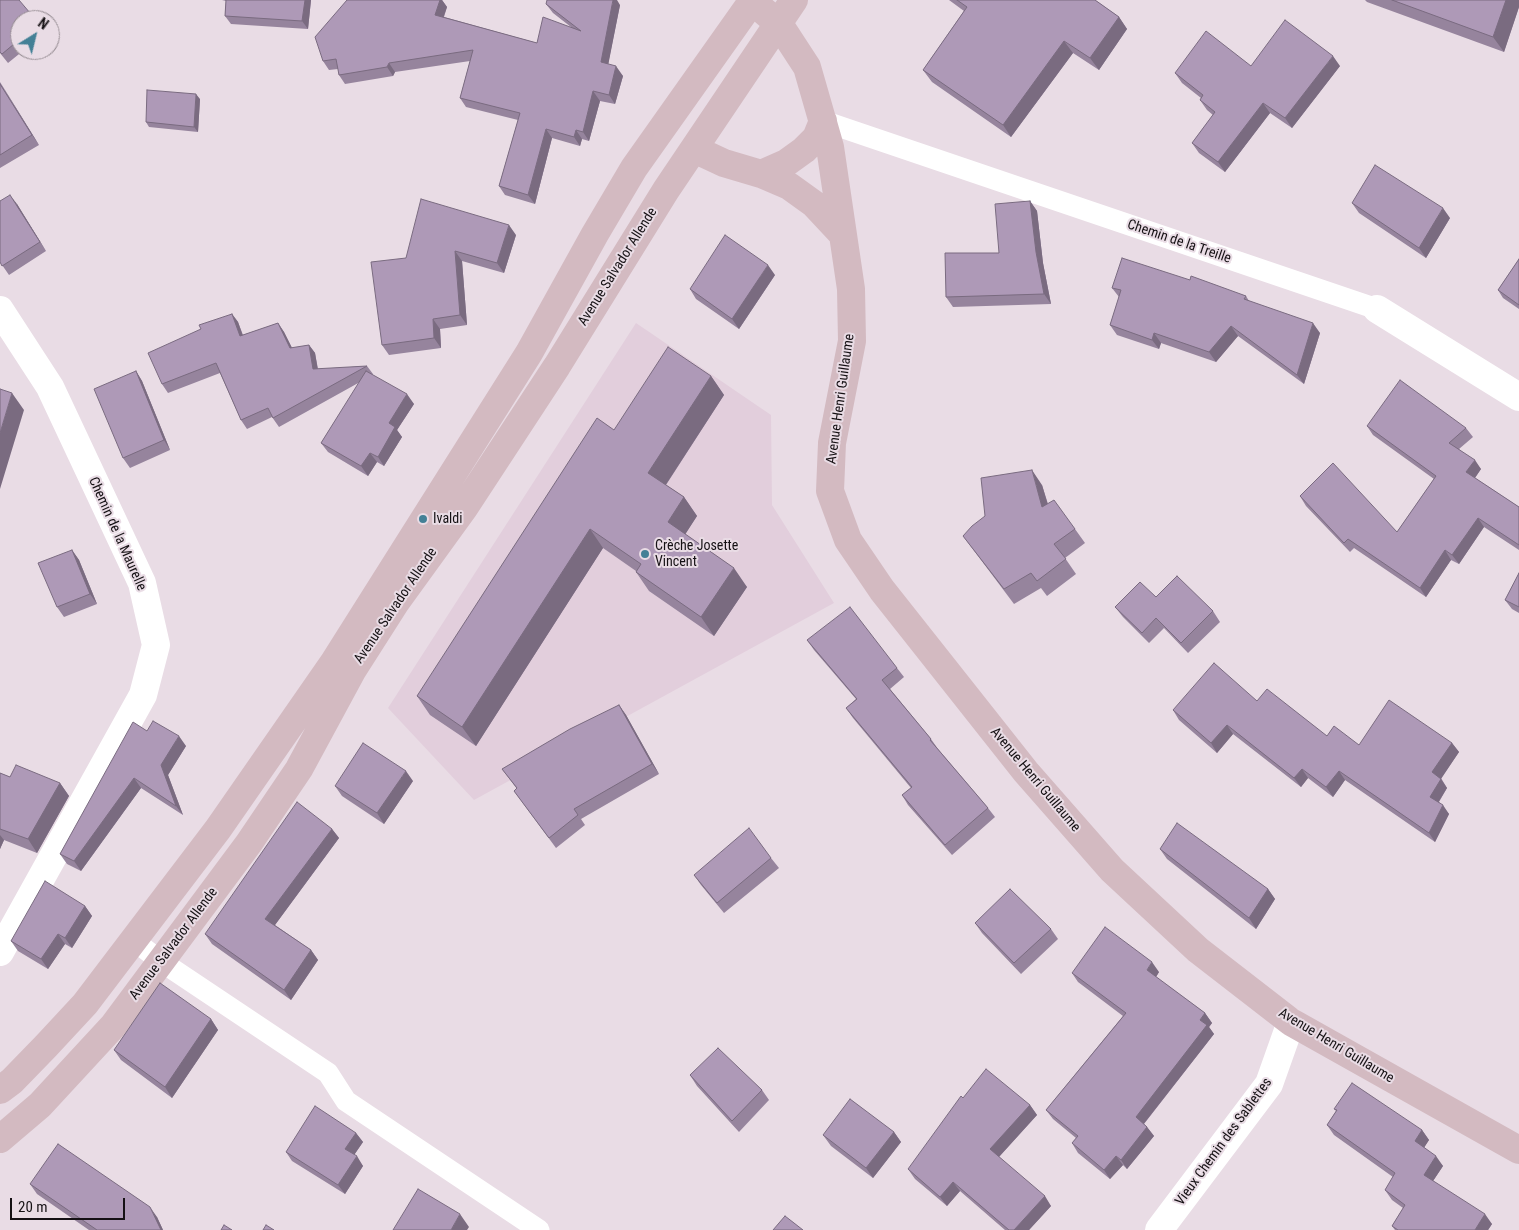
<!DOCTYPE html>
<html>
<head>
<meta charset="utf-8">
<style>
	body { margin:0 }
	#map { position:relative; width:1519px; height:1230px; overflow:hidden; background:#e9dce5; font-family:"Roboto Condensed",sans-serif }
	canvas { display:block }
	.north { position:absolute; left:10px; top:10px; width:50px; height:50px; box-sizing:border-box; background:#e9dce5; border:1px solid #948b91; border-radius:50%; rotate:36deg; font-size:14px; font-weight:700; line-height:20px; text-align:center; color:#151114 }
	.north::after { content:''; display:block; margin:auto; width:18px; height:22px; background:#438096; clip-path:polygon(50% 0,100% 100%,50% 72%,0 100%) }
	.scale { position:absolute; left:10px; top:1198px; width:115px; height:22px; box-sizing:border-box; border:2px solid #151114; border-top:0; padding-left:6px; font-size:15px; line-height:18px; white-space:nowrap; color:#151114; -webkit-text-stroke:4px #e9dce5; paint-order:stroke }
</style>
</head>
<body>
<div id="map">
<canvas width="1519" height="1230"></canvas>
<div class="north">N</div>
<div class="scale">20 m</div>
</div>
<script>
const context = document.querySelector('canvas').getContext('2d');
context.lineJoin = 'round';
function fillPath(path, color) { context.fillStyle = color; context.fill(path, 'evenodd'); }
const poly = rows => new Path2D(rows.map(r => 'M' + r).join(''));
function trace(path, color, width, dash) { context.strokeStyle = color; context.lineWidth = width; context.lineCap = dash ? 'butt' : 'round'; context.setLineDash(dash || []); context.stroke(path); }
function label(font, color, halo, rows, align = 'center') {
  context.font = font + ' "Roboto Condensed",sans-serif'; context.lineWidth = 4; context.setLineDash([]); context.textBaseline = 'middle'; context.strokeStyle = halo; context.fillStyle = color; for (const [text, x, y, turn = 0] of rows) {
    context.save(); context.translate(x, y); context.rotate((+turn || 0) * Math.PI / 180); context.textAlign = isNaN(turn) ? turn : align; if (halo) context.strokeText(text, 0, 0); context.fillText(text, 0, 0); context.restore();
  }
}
const built = poly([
	[636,323,771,415,772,505,834,603,474,800,388,708]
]);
const lane = poly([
	[823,121,1377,309],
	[133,940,162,962,328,1073,346,1101,539,1230]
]);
const street = poly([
	[1377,309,1519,397],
	[0,310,50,387,142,583,156,645,143,695,0,952],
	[1159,1230,1269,1084,1291,1022]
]);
const secondary = poly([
	[751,0,779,24,807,67,830,147,851,289,852,341,832,443,830,491,848,540,882,590,1026,772,1112,870,1198,950,1291,1022,1519,1150],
	[694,149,724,163,761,174,789,186,814,204,843,235],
	[761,174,786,163,804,150,816,138,823,121],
	[0,1090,12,1081,46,1046,85,1004,218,829,334,662,529,353,595,234,634,168,753,0],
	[0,1139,40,1105,113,1026,249,843,299,769,352,671,396,602,464,508,557,366,666,190,794,0]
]);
const wall = poly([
	[0,0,20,20,20,50,24,50,8,63,0,53],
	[222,0,311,0,308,29,231,24,225,16,226,1],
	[347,0,442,0,447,7,444,17,537,43,571,27,553,13,546,4,620,5,608,64,623,76,615,104,600,101,589,141,582,139,580,146,552,138,535,204,505,195,499,186,518,120,466,107,460,98,470,61,395,72,393,76,345,84,339,75,338,69,329,70,323,61],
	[949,0,1095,0,1119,17,1127,29,1099,70,1073,53,1011,137,932,82,923,70,964,11],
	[1365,0,1519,0,1519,7,1504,52,1367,2],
	[1251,66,1340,66,1292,128,1270,113,1225,172,1199,153,1192,143,1213,115,1207,110,1200,100,1201,98,1182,83,1175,73],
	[0,82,39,145,0,168],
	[200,99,198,132,149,127,146,122],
	[1030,201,1037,211,1043,263,1051,304,953,307,946,297,999,253],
	[1352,203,1450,218,1426,258,1359,213],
	[17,204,46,251,9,275,0,262],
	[516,235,504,273,462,261,467,325,440,329,441,348,389,355,382,345,406,258],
	[1519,259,1519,309,1503,298,1498,290],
	[775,275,739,329,696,299,690,289],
	[1190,280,1246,296,1249,301,1320,333,1304,384,1238,336,1216,362,1161,343,1159,349,1117,335,1110,325,1119,297,1112,288],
	[232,314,238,322,243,335,278,323,284,332,292,348,309,345,315,353,318,369,367,366,373,374,372,375,414,404,397,430,402,437,384,466,377,462,368,476,328,452,321,443,360,382,279,427,272,417,247,429,241,420,220,373,168,393,162,384],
	[136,371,142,381,170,450,130,468,123,458],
	[711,376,724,395,666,485,684,497,697,516,685,534,747,587,714,636,649,591,636,572,636,571,603,548,476,746,430,715,417,696,614,430],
	[1367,426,1466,428,1473,437,1459,449,1481,469,1475,478,1519,507,1519,550,1484,527,1459,564,1451,560,1426,597,1354,548,1350,552,1306,506,1300,496,1397,532,1434,479,1373,435],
	[1042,485,1048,504,1075,529,1085,543,1065,558,1076,574,1047,596,1041,588,1014,604,963,536],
	[72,550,79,560,97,604,64,617,57,607],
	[1519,573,1519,613,1512,609,1505,600],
	[1156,597,1213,611,1220,622,1188,653,1164,628,1149,643,1123,617,1115,607],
	[807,640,897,668,904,677,890,689,931,739,938,749,988,808,995,817,952,855,908,805,902,795,911,788,853,718,846,708,856,699,814,650],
	[1257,701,1327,736,1359,745,1452,743,1459,752,1441,778,1447,788,1439,802,1449,814,1435,842,1345,780,1333,797,1308,778,1301,787,1233,734,1217,753,1179,720,1173,710],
	[619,705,626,715,659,774,581,819,585,825,556,848,514,791,517,789,502,769],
	[147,731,186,746,168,775,183,815,141,788,81,871,67,864,60,854],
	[0,773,10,777,60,783,69,796,37,853,4,840,0,849],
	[413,781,384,824,342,796,335,786],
	[332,829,339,838,275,925,311,950,318,960,291,1000,212,944,205,934],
	[1160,849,1268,889,1275,899,1256,929,1167,859],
	[771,858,779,868,724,913,701,885,694,875],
	[85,906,92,916,72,948,65,944,48,969,18,951,11,941],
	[975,923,1051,929,1058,939,1021,974,982,933],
	[1159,972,1156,977,1205,1013,1212,1023,1209,1027,1214,1034,1144,1124,1147,1127,1154,1136,1127,1169,1123,1165,1110,1179,1078,1153,1072,1143,1076,1138,1053,1119,1046,1110,1123,1016,1078,982,1072,973],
	[211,1019,218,1030,172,1098,121,1060,114,1050],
	[690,1075,762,1090,769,1100,739,1132,697,1086],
	[1030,1105,1037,1115,999,1157,1051,1206,1029,1230,1005,1230,960,1191,947,1206,915,1179,908,1169],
	[1334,1109,1422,1130,1429,1140,1424,1147,1443,1166,1433,1181,1492,1224,1488,1230,1395,1230,1392,1226,1403,1208,1392,1200,1385,1190,1393,1177,1334,1135,1327,1125,1336,1111],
	[894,1132,901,1142,873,1178,831,1146,823,1135],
	[356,1133,363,1142,354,1155,363,1166,345,1194,292,1161,286,1152],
	[30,1184,157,1217,163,1230,89,1230,37,1194]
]);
const shadedWall = poly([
	[305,0,311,0,308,29,302,21],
	[440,0,442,0,447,7,441,24,435,15],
	[613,0,617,0,620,5,607,71,601,62],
	[1506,0,1519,0,1519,7,1504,52,1493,37],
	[1119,17,1127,29,1099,70,1090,58],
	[1064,41,1073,53,1011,137,1003,125],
	[1333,56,1340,66,1292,128,1285,118],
	[389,63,395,72,393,76,387,67],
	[616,66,623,76,615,104,609,95],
	[0,82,39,145,32,135],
	[593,91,600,101,589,141,583,132],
	[196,94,200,99,198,132,194,127],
	[1263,103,1270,113,1225,172,1218,162],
	[546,129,552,138,535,204,528,195],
	[576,130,582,139,580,146,574,137],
	[10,195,17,204,46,251,40,242],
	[1030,201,1037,211,1043,263,1051,304,1044,294,1036,252],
	[1443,208,1450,218,1426,258,1419,248],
	[509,225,516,235,504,273,497,263],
	[455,251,462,261,467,325,460,315],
	[768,265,775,275,739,329,732,319],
	[232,314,238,322,246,345,240,336],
	[433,319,440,329,441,348,434,338],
	[278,323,284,332,296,356,290,348],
	[1313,323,1320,333,1304,384,1297,375],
	[1231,326,1238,336,1216,362,1209,352],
	[1154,333,1161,343,1159,349,1152,340],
	[309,345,315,353,319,377,313,369],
	[136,371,142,381,170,450,164,440],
	[711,376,724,395,661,492,648,473],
	[12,393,24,410,0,489,0,433],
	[407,394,414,404,397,430,402,437,384,466,378,457,389,423],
	[370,453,377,462,368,476,361,466],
	[1475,460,1481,469,1472,482,1466,472],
	[1032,470,1042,485,1053,522,1042,507],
	[684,497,697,516,681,541,668,522],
	[1478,518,1484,527,1459,564,1452,555],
	[590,529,603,548,476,746,462,727],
	[72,550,79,560,97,604,90,594],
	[1445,550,1451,560,1426,597,1420,588],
	[734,568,747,587,714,636,701,617],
	[619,705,626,715,659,774,652,764],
	[1227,725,1233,734,1217,753,1211,743],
	[179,736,186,746,168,775,183,815,176,806,161,765],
	[1452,743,1459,752,1439,782,1432,772],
	[1302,769,1308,778,1301,787,1294,778],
	[406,771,413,781,384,824,377,813],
	[1339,771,1345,780,1333,797,1326,787],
	[134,778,141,788,81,871,74,861],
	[1441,779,1447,788,1436,806,1430,797],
	[60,783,69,796,37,853,28,839],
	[1443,805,1449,814,1435,842,1429,833],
	[332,829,339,838,272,929,265,919],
	[0,835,4,840,0,849],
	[1268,889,1275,899,1256,929,1249,918],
	[85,906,92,916,72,948,65,938],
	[58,934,65,944,48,969,41,959],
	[311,950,318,960,291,1000,284,990],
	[1152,962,1159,972,1154,980,1147,970],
	[1205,1013,1212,1023,1209,1027,1214,1034,1142,1126,1136,1117],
	[211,1019,218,1030,172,1098,165,1087],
	[1030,1105,1037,1115,997,1159,990,1149],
	[1147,1127,1154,1136,1127,1169,1121,1160],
	[1422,1130,1429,1140,1422,1151,1415,1141],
	[894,1132,901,1142,873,1178,866,1168],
	[356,1133,363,1142,352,1158,345,1149],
	[357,1156,363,1166,345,1194,338,1185],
	[1116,1156,1123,1165,1110,1179,1104,1170],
	[1436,1156,1443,1166,1431,1184,1424,1175],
	[953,1182,960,1191,947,1206,940,1197],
	[1045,1196,1051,1206,1029,1230,1014,1230],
	[150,1207,157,1217,163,1230,161,1230],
	[460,1214,469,1227,467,1230,451,1230],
	[1485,1214,1492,1224,1488,1230,1475,1230]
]);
const building = poly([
	[0,0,19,0,36,20,20,20,20,39,2,54,0,52,0,0],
	[226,0,305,0,302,21,225,16,226,0],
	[347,0,440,0,435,15,537,43,543,17,581,31,546,4,547,0,613,0,601,62,616,66,609,95,593,91,583,132,576,130,574,137,546,129,528,195,499,186,520,113,460,98,473,50,389,63,387,67,339,75,336,59,323,61,315,37,347,0],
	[957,0,1095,0,1119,17,1090,58,1064,41,1003,125,923,70,967,7,957,0],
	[1392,0,1506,0,1493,37,1392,0],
	[1285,20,1333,56,1285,118,1263,103,1218,162,1192,143,1215,112,1200,100,1203,95,1175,73,1206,31,1251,66,1285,20],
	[0,84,32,135,0,155,0,84],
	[147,90,196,94,194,127,146,122,147,90],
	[1375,165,1443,208,1419,248,1352,203,1375,165],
	[10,195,40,242,2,266,0,262,0,201,10,195],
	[421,199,509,225,497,263,455,251,460,315,433,319,434,338,382,345,371,262,406,258,421,199],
	[1030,201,1036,252,1044,294,946,297,945,253,999,253,995,204,1030,201],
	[725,235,768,265,732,319,690,289,725,235],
	[1122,258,1190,280,1191,276,1246,296,1244,299,1313,323,1297,375,1231,326,1209,352,1154,333,1152,340,1110,325,1121,290,1112,288,1122,258],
	[1519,259,1519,305,1498,290,1519,259],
	[232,314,240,336,278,323,290,348,309,345,313,369,367,366,273,418,268,408,241,420,216,363,162,384,148,353,201,329,199,325,232,314],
	[668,347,711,376,648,473,684,497,668,522,734,568,701,617,636,572,641,564,590,529,462,727,417,696,597,418,614,430,668,347],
	[136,371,164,440,123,458,94,389,136,371],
	[366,371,407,394,389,423,395,427,378,457,370,453,361,466,321,443,366,371],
	[1400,380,1466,428,1449,443,1475,460,1466,472,1519,507,1519,545,1478,518,1452,555,1445,550,1420,588,1348,539,1344,543,1300,496,1333,463,1397,532,1436,476,1367,426,1400,380],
	[0,389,12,393,0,433,0,389],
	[1032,470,1042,507,1054,500,1075,529,1054,544,1066,559,1037,581,1031,573,1004,589,963,536,972,526,985,516,981,478,1032,470],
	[72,550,90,594,57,607,38,563,72,550],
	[1519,573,1519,607,1505,600,1519,573],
	[1177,576,1213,611,1181,643,1156,618,1142,633,1115,607,1140,582,1156,597,1177,576],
	[850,607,897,668,882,680,931,739,930,740,988,808,945,845,902,795,912,787,846,708,857,699,807,640,850,607],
	[1214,663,1257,701,1267,689,1327,736,1334,726,1359,745,1389,700,1452,743,1432,772,1441,779,1430,797,1443,805,1429,833,1339,771,1326,787,1302,769,1294,778,1227,725,1211,743,1173,710,1214,663],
	[619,705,652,764,574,809,578,815,549,838,514,791,517,788,502,769,570,729,619,705],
	[153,721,179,736,161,765,176,806,134,778,74,861,60,854,133,722,147,731,153,721],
	[363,743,406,771,377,813,335,786,363,743],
	[16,765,60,783,28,839,0,829,0,773,10,777,16,765],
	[297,802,332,829,265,919,311,950,284,990,205,934,297,802],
	[1177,823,1268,889,1249,918,1160,849,1177,823],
	[749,828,771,858,717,903,694,875,749,828],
	[45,881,85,906,65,938,58,934,41,959,11,941,45,881],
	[1010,889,1051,929,1014,963,975,923,1010,889],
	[1105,927,1152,962,1147,970,1205,1013,1200,1020,1207,1025,1136,1117,1147,1127,1121,1160,1116,1156,1104,1170,1072,1143,1078,1136,1046,1110,1126,1013,1072,973,1105,927],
	[160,983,211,1019,165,1087,114,1050,160,983],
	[718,1048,762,1090,732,1121,690,1075,718,1048],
	[986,1069,1030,1105,990,1149,1045,1196,1014,1230,1009,1230,953,1182,940,1197,908,1169,961,1096,963,1098,986,1069],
	[1352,1083,1422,1130,1415,1141,1436,1156,1424,1175,1485,1214,1475,1230,1398,1230,1392,1226,1405,1205,1385,1190,1395,1173,1327,1125,1337,1110,1334,1109,1352,1083],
	[850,1099,894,1132,866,1168,823,1135,850,1099],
	[315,1106,356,1133,345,1149,357,1156,338,1185,286,1152,315,1106],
	[58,1144,150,1207,161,1230,97,1230,30,1184,58,1144],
	[418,1189,460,1214,451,1230,393,1230,418,1189],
	[785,1216,803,1230,773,1230,785,1216],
	[224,1225,232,1230,221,1230,224,1225],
	[266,1225,274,1230,263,1230,266,1225]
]);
const markers = [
	[423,519,5,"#438096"],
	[645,554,5,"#438096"]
];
const streetNames = [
	["Chemin de la Treille",1179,242,19],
	["Avenue Salvador Allende",618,267,-58],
	["Avenue Henri Guillaume",841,399,-82],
	["Chemin de la Maurelle",117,534,66],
	["Avenue Salvador Allende",396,606,-56],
	["Avenue Henri Guillaume",1035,780,50],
	["Avenue Salvador Allende",174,944,-53],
	["Avenue Henri Guillaume",1336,1046,31],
	["Vieux Chemin des Sablettes",1224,1142,-54]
];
const poiNames = [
	["Ivaldi",433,519],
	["Crèche Josette",655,546],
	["Vincent",655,562]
];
fillPath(built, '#e2cedc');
trace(lane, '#fff', 21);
trace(street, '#fff', 28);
trace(secondary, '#d3bac1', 28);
fillPath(wall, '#96849d');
fillPath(shadedWall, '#7a6b80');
fillPath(building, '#ae99b7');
trace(building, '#7a6b80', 1);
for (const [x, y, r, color] of markers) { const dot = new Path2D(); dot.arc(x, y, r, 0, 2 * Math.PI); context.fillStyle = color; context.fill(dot); trace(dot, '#e9dce5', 2); }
label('14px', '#151114', '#e9dce5', streetNames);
label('14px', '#151114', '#e9dce5', poiNames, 'left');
</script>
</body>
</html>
